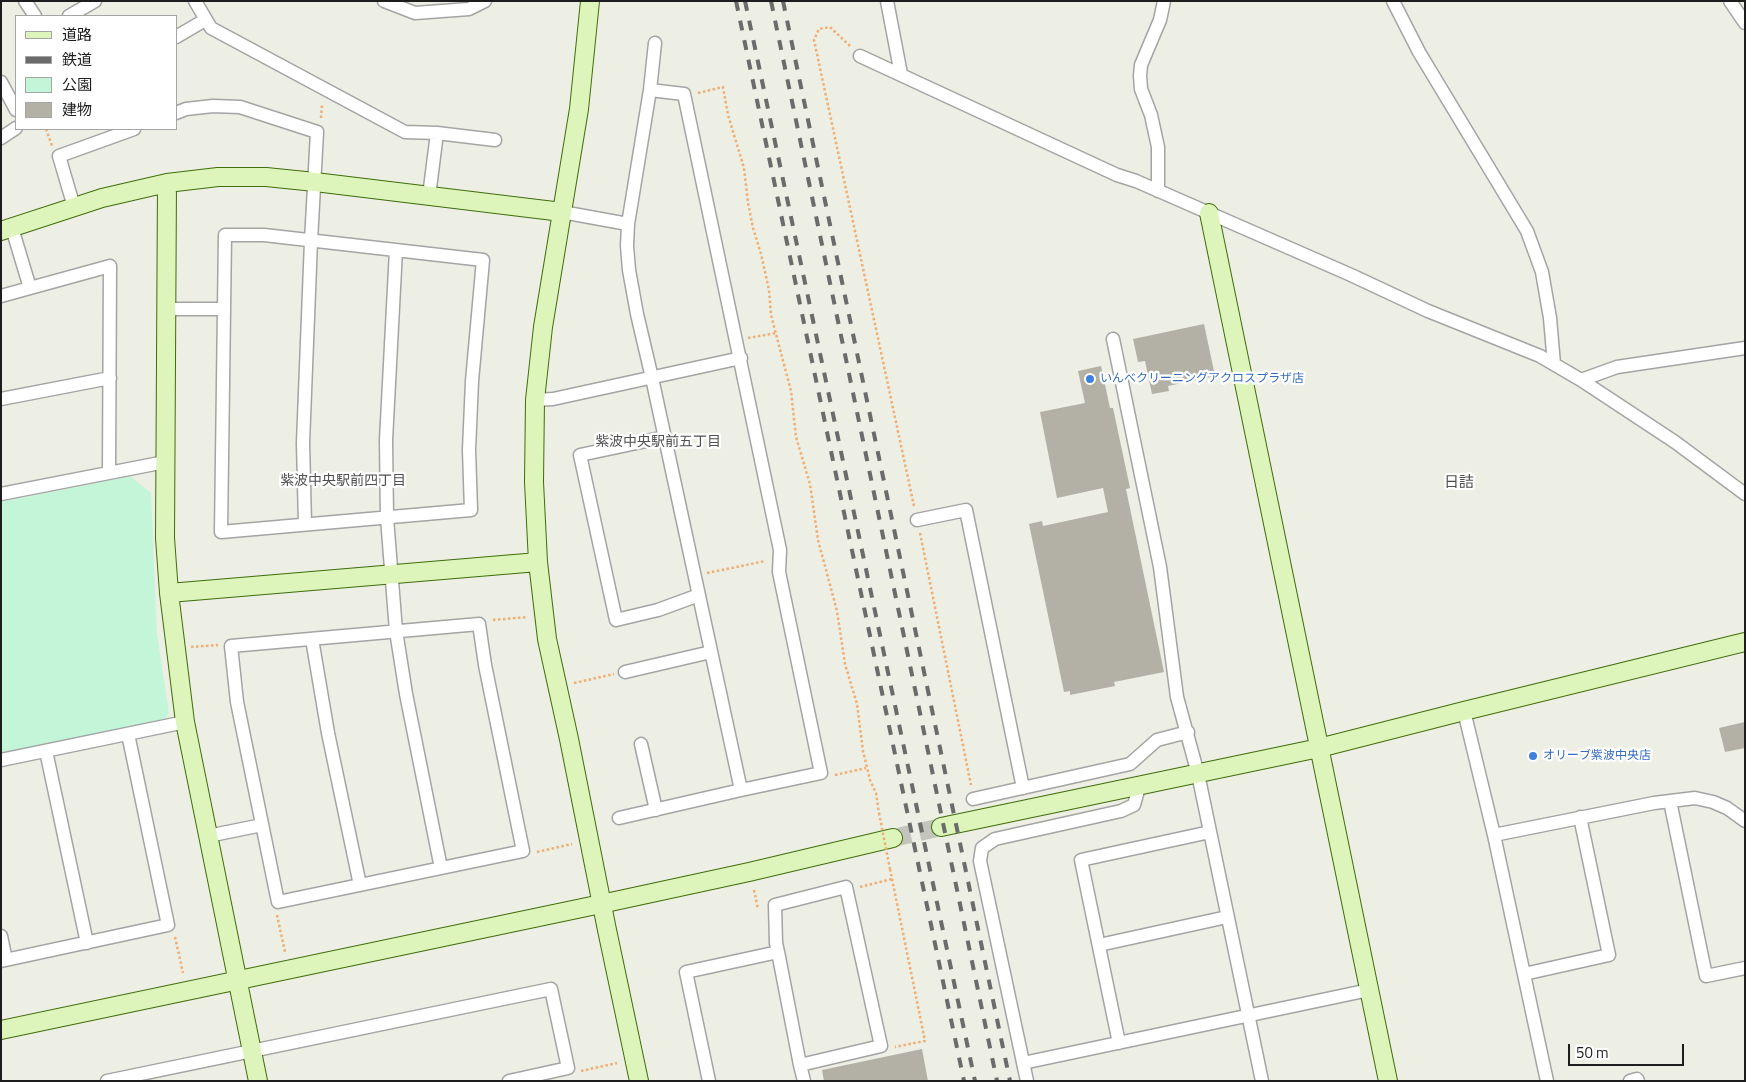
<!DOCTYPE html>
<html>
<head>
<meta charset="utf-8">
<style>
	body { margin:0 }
	#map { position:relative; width:1746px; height:1082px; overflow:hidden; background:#edeee4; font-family:"Titillium Web","Noto Sans JP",sans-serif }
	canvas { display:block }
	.frame { position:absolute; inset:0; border:2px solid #1d1d1d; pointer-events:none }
	.legend { position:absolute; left:15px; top:15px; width:162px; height:115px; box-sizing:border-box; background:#fff; border:1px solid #a5a5a5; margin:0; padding:6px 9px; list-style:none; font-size:15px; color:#1d1d1d }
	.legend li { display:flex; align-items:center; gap:10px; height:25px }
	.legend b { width:25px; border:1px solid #a5a5a5 }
	.scale { position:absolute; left:1568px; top:1044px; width:116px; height:22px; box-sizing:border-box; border:2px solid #1d1d1d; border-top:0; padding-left:6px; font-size:15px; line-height:18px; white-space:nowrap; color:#1d1d1d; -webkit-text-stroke:4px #fff; paint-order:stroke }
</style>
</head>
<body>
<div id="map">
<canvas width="1746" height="1082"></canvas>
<div class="frame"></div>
<ul class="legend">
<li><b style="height:6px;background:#ddf5ba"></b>道路</li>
<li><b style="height:6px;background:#6b6b6b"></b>鉄道</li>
<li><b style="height:14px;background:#c3f6d9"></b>公園</li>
<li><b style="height:14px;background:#b3b1a6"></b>建物</li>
</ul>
<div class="scale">50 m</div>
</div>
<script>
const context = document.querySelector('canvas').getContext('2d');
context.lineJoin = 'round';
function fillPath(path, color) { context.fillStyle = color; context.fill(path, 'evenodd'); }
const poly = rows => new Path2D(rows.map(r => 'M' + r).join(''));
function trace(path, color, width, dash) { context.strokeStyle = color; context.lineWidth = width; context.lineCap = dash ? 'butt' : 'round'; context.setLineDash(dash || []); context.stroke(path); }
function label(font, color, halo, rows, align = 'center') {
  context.font = font + ' "Titillium Web","Noto Sans JP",sans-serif'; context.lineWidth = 4.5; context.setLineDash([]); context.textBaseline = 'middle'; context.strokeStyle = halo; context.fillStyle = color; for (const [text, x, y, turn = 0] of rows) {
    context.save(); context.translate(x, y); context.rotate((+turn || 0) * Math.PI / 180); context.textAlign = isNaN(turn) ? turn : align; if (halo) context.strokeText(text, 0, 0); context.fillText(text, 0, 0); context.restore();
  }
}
const park = poly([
	[130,476,151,493,157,634,169,713,164,720,1,753,1,502]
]);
const building = poly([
	[1204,324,1215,376,1168,386,1169,391,1152,394,1145,361,1138,362,1133,339],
	[1101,366,1110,408,1113,408,1130,488,1126,489,1164,672,1114,682,1115,686,1070,695,1070,691,1064,692,1029,524,1042,521,1043,526,1108,512,1103,488,1057,498,1040,412,1085,403,1078,371],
	[1745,722,1745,748,1725,752,1719,728],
	[922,1049,928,1081,824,1081,822,1070]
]);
const secondaryTunnel = poly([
	[893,838,941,827]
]);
const path = poly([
	[850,46,830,27,819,29,814,40,914,506],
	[698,93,723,87,728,115,744,168,748,203,753,228,761,254,769,290,771,315,791,391,796,437,810,484,818,540,837,611,845,664,857,704,863,751,870,780,876,793,879,813],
	[321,118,322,104],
	[46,129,52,146],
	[748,338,776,333],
	[920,533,971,785],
	[707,573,765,561],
	[493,620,528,617],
	[191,647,218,645],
	[574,683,614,674],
	[835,775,866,768],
	[537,852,572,844],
	[890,869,925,1041,895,1047],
	[860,887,892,879],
	[754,890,758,909],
	[277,915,285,952],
	[175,937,183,973],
	[581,1071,617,1063]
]);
const street = poly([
	[25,1,35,16],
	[195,1,211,28,405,132,437,133,429,196],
	[384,1,415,13,469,9,485,1],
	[887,1,901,74],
	[1393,1,1419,52,1527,231,1542,272,1550,318,1554,364],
	[1730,1,1745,23],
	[69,16,95,1],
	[176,37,205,20],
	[860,56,1117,175,1136,181,1351,275,1428,311,1540,356,1581,380,1675,442,1745,494],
	[1,82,16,110],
	[176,113,186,109,213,106,240,107,317,132,311,241,303,443,305,524],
	[437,133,495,140],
	[1,138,16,128],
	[1158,191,1158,147,1151,115,1141,89,1140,76,1141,65,1160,20,1164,1],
	[74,207,59,156,134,129],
	[562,212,628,224,627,246,629,270,637,314,652,378,741,790,821,773,779,572,780,550,684,94,650,90],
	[628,224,650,90,655,43],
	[12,228,30,288],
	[225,235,264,235,483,260,472,381,469,450,471,510,221,532,225,235],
	[396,250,386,440,387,518,396,631,406,694,441,868],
	[1,296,110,266,109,472],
	[166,309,224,309],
	[1113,339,1160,567,1177,697,1198,774,1262,1081],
	[1581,380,1617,367,1745,348],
	[1,399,110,378],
	[535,400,553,399,741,358],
	[665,437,580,455,616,620,658,610,699,595],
	[1,494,165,462],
	[917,520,966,510,1023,788],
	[479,624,485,665,523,851,278,902,237,702,231,646,479,624],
	[312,639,328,733,360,885],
	[625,672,711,652],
	[1464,711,1494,835,1547,1081],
	[641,744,656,810],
	[46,751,87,943],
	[1,760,185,722],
	[973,799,1130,764,1157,740,1188,732],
	[1670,801,1706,976,1745,968],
	[619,818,741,790],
	[1494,835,1654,803,1695,798,1713,802,1727,808,1745,821],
	[208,836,262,825],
	[1,936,6,960],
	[1099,945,1227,917],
	[1,961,168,925,128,734],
	[1524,974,1609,955,1580,817],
	[1119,1043,1081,860,1210,832],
	[1023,1063,1369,990],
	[800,1065,881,1046,846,887,775,905,776,943,778,952,800,1065,804,1081],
	[107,1081,551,989,568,1068,509,1081],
	[709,1081,686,972,778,952],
	[1027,1081,980,861,982,848,995,839,1121,811,1134,805,1139,787],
	[1630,1081,1637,1079,1638,1081]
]);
const secondary = poly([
	[590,1,579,109,543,327,535,400,534,482,538,562,547,639,569,739,607,930,639,1081],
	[167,183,165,538,169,593,185,722,258,1081],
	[1209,213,1388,1081],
	[1,231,102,198,167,183,218,177,266,177,315,182,562,212],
	[169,593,538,562],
	[941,827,1319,748,1464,711,1745,642],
	[1,1030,601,904,749,872,893,838]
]);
const rail = poly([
	[736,1,964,1081],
	[745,1,975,1081],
	[771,1,997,1081],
	[783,1,1010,1081]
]);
const pathBridge = poly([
	[879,813,890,869]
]);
const markers = [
	[1090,379,5,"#3f7fe0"],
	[1533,756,5,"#3f7fe0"]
];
const shopNames = [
	["いんべクリーニングアクロスプラザ店",1100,379],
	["オリーブ紫波中央店",1543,756]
];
const neighbourhoodNames = [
	["紫波中央駅前五丁目",658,443],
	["紫波中央駅前四丁目",343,482]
];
const quarterNames = [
	["日詰",1459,483]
];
fillPath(park, '#c3f6d9');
fillPath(building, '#b3b1a6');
trace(secondaryTunnel, '#c3c4bc', 18, [18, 9]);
trace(street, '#a4a4a4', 15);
trace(secondary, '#3f6d0b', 20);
trace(path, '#f1ad72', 2.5, [2.5, 2.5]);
trace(street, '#fff', 12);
trace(secondary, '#ddf5ba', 18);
trace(rail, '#6b6b6b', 4, [10, 10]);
trace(pathBridge, '#f1ad72', 2.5, [2.5, 2.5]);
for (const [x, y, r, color] of markers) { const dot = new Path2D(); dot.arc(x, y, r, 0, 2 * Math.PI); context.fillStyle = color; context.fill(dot); trace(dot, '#fff', 2); }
label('12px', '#366cbe', '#fff', shopNames, 'left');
label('14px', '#505050', '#fff', neighbourhoodNames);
label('15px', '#505050', '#fff', quarterNames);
</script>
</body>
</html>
